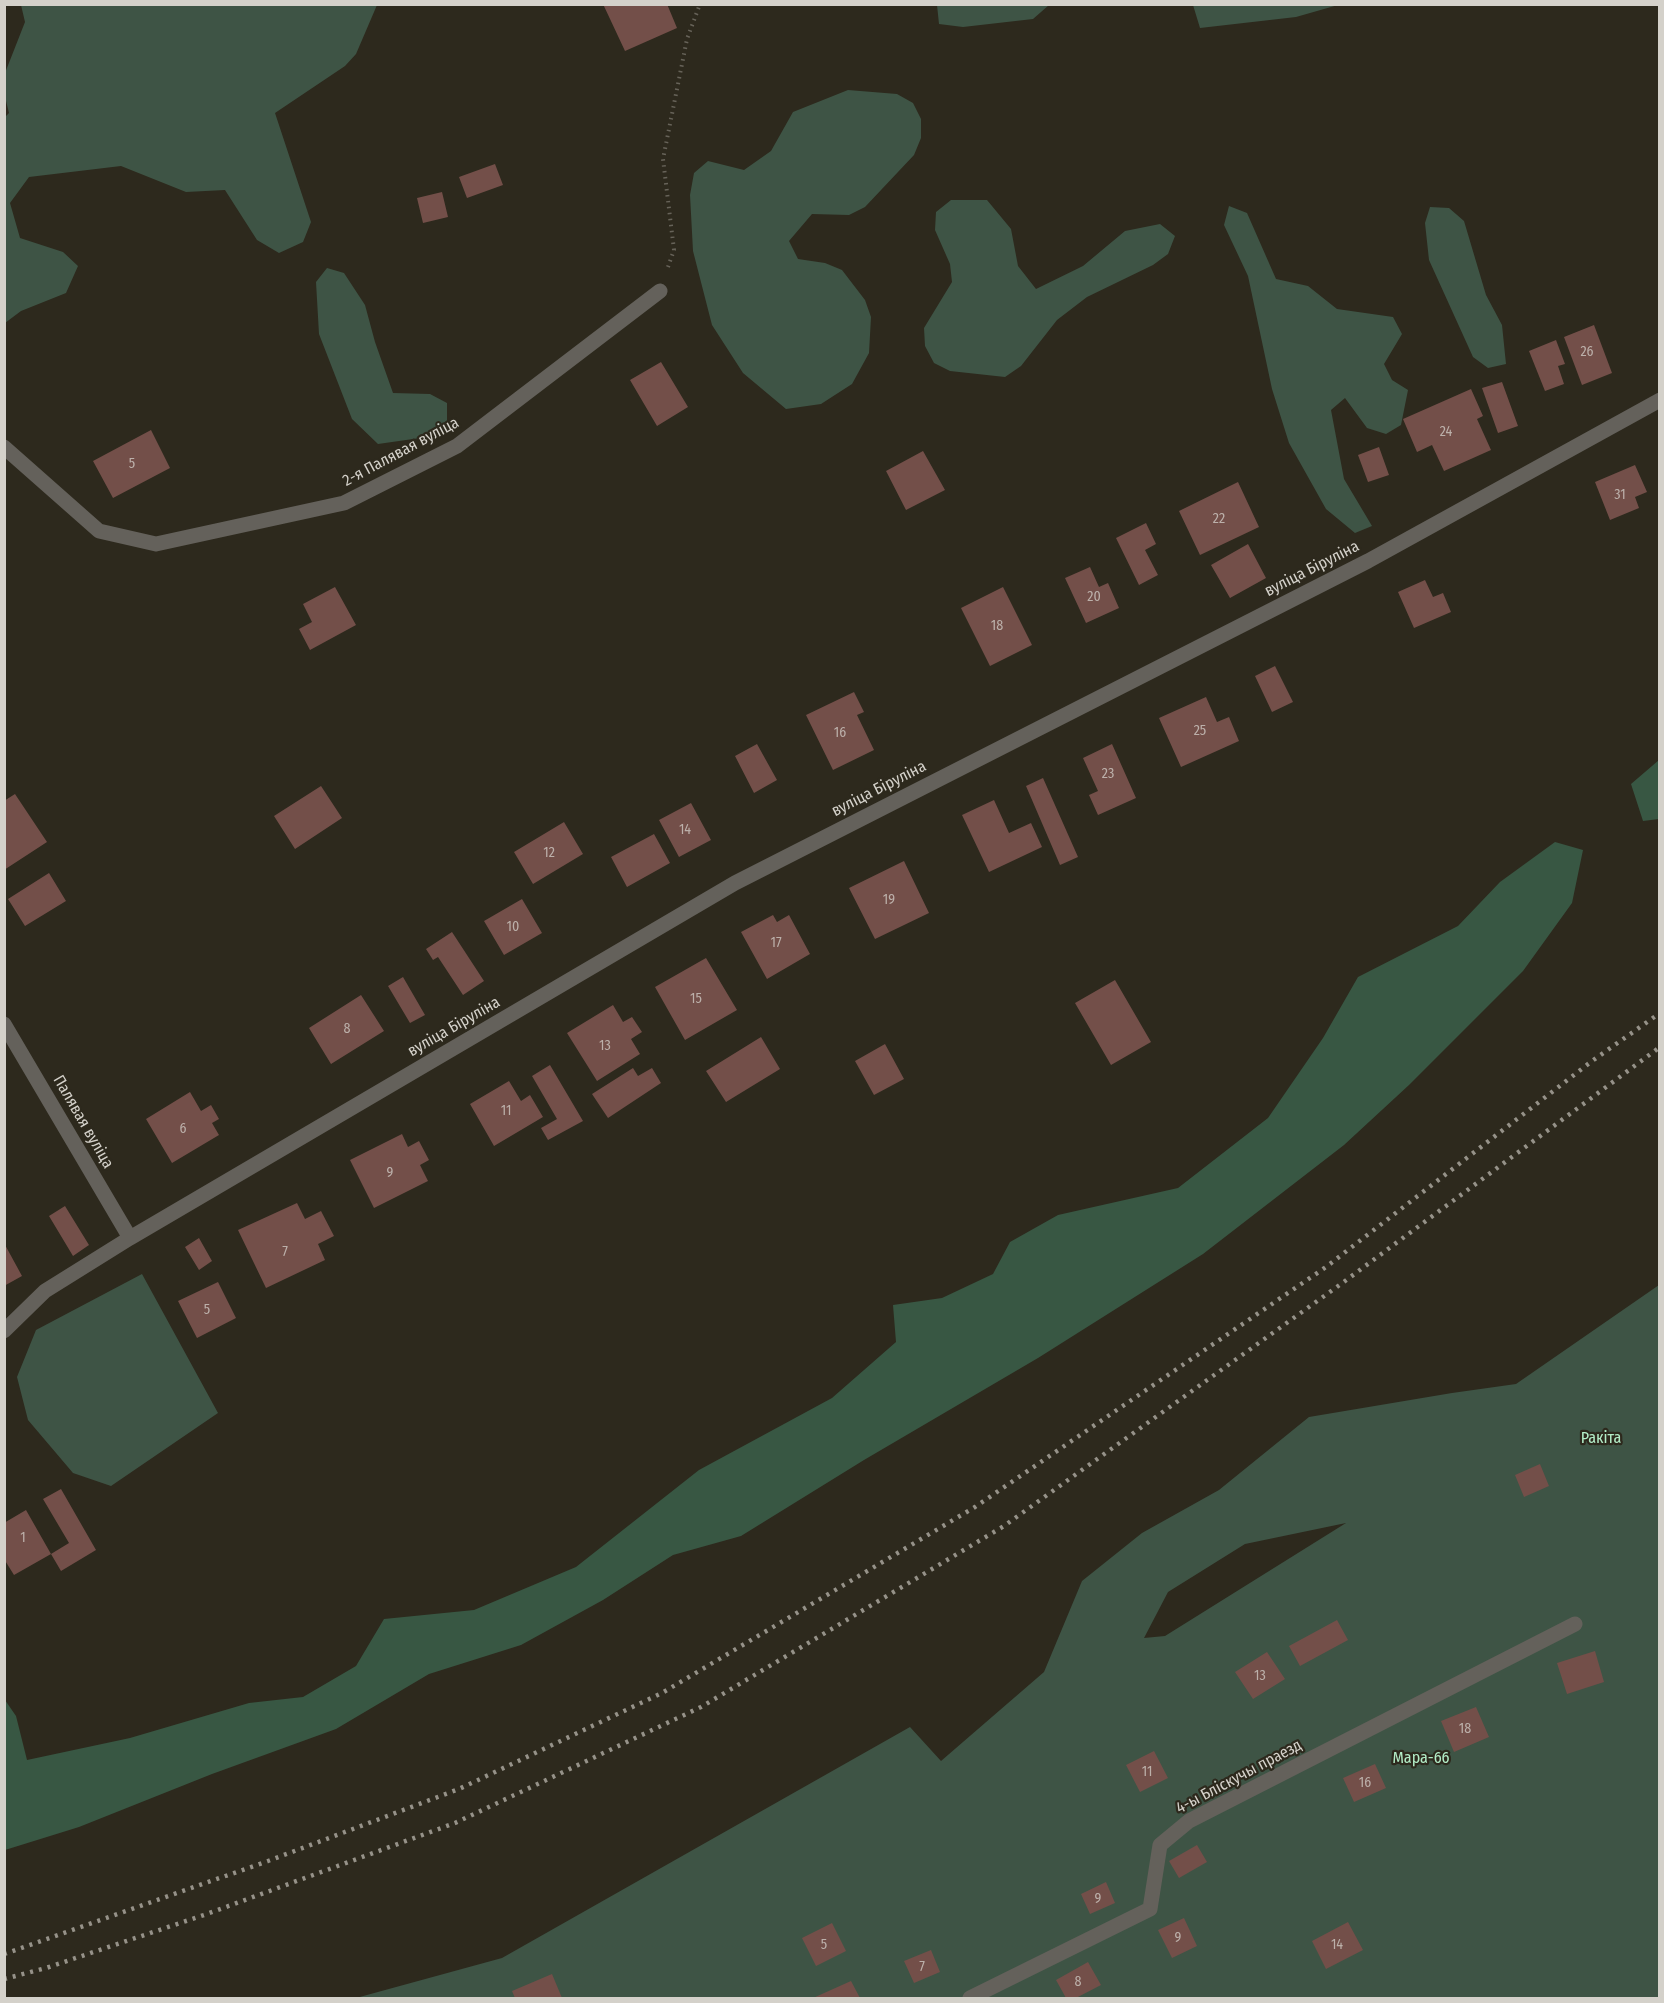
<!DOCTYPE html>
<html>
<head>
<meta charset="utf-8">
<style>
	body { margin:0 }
	#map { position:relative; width:1664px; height:2003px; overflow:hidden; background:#2d291d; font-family:"Fira Sans Condensed",sans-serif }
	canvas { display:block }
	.frame { position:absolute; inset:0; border:6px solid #d4d1ca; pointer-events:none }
</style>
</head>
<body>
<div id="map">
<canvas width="1664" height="2003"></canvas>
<div class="frame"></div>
</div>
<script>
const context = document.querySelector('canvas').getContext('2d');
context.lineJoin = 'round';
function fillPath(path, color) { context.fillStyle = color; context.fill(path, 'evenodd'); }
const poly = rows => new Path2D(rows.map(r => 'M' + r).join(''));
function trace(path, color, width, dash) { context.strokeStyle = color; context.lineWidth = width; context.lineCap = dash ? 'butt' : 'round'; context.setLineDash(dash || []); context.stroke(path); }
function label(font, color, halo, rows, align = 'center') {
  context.font = font + ' "Fira Sans Condensed",sans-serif'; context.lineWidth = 4.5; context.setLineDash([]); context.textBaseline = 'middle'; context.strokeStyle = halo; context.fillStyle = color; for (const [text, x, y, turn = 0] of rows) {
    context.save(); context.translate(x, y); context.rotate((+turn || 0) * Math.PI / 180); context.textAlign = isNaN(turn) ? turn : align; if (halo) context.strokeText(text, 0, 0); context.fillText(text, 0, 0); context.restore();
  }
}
const green = poly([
	[21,5,377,5,356,54,345,66,275,113,311,222,303,242,279,253,257,240,225,190,186,192,121,166,29,177,10,203,20,238,63,252,78,266,66,293,21,311,5,323,4,118,9,113,5,97,5,73,25,22],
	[937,5,937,4,1049,5,1033,19,963,27,939,24],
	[1193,5,1193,4,1338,5,1296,17,1200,28],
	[848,90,897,94,913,103,921,119,921,138,914,155,865,207,849,215,812,214,789,241,798,259,825,263,842,270,865,300,871,317,869,353,852,384,821,404,786,409,743,373,712,325,693,251,690,195,694,173,708,161,744,170,771,151,793,112],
	[951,200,987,200,1011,229,1018,266,1036,289,1083,266,1125,231,1160,224,1175,236,1168,254,1153,265,1087,297,1057,320,1021,366,1005,377,950,371,934,363,925,346,924,328,952,282,950,264,935,230,936,212],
	[1229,206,1247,213,1276,279,1308,286,1337,309,1393,317,1402,334,1384,364,1392,380,1408,390,1401,425,1386,434,1367,428,1345,398,1331,410,1344,479,1372,526,1355,533,1326,509,1289,443,1272,389,1248,276,1224,225],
	[1430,207,1449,208,1464,221,1486,295,1502,325,1506,364,1488,368,1473,357,1429,260,1425,223],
	[327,268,344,273,365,305,375,342,393,393,430,394,447,403,447,422,434,436,378,444,352,419,319,334,316,282],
	[142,1274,218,1413,111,1486,73,1473,28,1420,17,1377,36,1330],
	[1659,1285,1659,1998,356,1998,502,1958,910,1727,941,1761,1044,1672,1082,1581,1142,1533,1219,1490,1309,1417,1452,1393,1516,1384],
	[1346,1523,1165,1636,1144,1638,1168,1592,1245,1544]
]);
const forest = poly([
	[1659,760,1659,819,1643,821,1631,784],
	[1555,842,1583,850,1572,903,1523,971,1409,1085,1344,1145,1203,1254,1038,1358,864,1460,741,1536,673,1555,603,1600,521,1645,429,1674,336,1729,212,1774,79,1827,5,1850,5,1700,16,1716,27,1760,130,1738,249,1703,303,1697,356,1666,384,1619,474,1610,576,1567,699,1470,832,1398,896,1342,893,1305,942,1298,993,1274,1010,1242,1058,1215,1178,1188,1268,1118,1323,1038,1358,977,1458,926,1500,882]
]);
const building = poly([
	[603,4,667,4,677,28,625,51],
	[495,164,503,185,467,198,459,177],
	[442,192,448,217,423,223,417,198],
	[1594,325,1612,373,1582,385,1564,337],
	[1556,340,1565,364,1558,366,1564,384,1545,391,1529,351],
	[661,362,688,407,657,426,630,380],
	[1502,382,1518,426,1498,433,1482,388],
	[1471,389,1483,416,1477,419,1491,450,1444,471,1432,445,1417,452,1403,419],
	[151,430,170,468,113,498,93,461],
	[1379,447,1389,475,1368,482,1358,455],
	[923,451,945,490,906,510,886,471],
	[1635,465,1647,492,1635,497,1639,508,1610,520,1595,482],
	[1238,482,1259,527,1200,555,1179,511],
	[1146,523,1156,544,1145,550,1158,575,1139,585,1116,538],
	[1248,544,1266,578,1230,598,1211,565],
	[1090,567,1099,587,1108,583,1119,608,1086,623,1065,578],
	[1425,580,1433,597,1443,593,1451,612,1414,628,1398,592],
	[335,587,356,625,310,650,299,629,312,622,303,604],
	[1003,587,1032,645,990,666,961,608],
	[1275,666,1293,702,1272,712,1255,676],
	[854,692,864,712,857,715,874,750,833,770,806,715],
	[1206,697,1217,722,1229,717,1239,741,1181,767,1159,718],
	[757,744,777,780,754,793,735,756],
	[1112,744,1136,798,1098,815,1089,795,1098,791,1083,758],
	[1043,778,1078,857,1060,865,1026,786],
	[321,786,342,818,295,849,274,816],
	[15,794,47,842,4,870,4,801],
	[994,800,1009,833,1031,823,1042,847,989,872,962,815],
	[691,803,711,840,679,857,659,820],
	[564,822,583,854,533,884,514,852],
	[654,834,670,863,627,887,611,857],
	[904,861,929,913,875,939,849,888],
	[49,873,66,901,25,926,8,899],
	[522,899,542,933,504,955,484,921],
	[773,915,777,922,789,915,810,954,767,979,741,932],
	[452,932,484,981,463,995,438,957,433,960,426,949],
	[706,958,737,1010,685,1040,655,987],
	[403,977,425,1015,410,1023,388,986],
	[1115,980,1151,1042,1111,1065,1075,1003],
	[361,995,384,1031,331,1064,309,1028],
	[613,1005,623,1022,632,1017,642,1032,631,1039,640,1054,597,1081,567,1033],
	[761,1037,780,1069,726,1102,706,1071],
	[885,1044,904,1079,874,1095,855,1061],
	[550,1065,583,1121,548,1140,541,1128,557,1119,532,1076],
	[633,1068,638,1076,652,1068,661,1083,608,1118,592,1094],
	[509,1081,521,1101,530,1095,543,1117,494,1146,470,1104],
	[190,1092,201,1111,211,1105,219,1119,212,1123,219,1135,172,1163,146,1119],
	[402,1134,408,1147,419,1141,429,1160,420,1165,428,1181,374,1208,350,1160],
	[297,1203,305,1219,321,1211,334,1236,318,1244,325,1260,266,1288,238,1230],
	[65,1206,89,1245,73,1256,49,1216],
	[199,1238,212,1261,199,1270,185,1247],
	[4,1243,22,1276,4,1286],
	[218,1282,236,1318,197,1338,178,1301],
	[1540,1464,1549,1486,1524,1497,1515,1475],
	[61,1489,96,1550,61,1571,51,1554,69,1543,43,1499],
	[26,1510,51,1554,14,1575,4,1559,4,1523],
	[1337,1620,1348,1640,1300,1666,1289,1646],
	[1595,1651,1604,1682,1567,1694,1557,1663],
	[1267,1652,1285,1679,1253,1699,1235,1672],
	[1476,1707,1489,1737,1454,1752,1441,1721],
	[1154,1751,1168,1778,1140,1792,1126,1765],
	[1375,1764,1386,1788,1354,1802,1343,1778],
	[1197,1845,1207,1862,1179,1878,1169,1861],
	[1106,1882,1115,1903,1090,1914,1081,1894],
	[1184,1918,1197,1946,1172,1958,1158,1930],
	[1348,1922,1363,1950,1326,1969,1312,1941],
	[832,1923,846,1951,816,1966,802,1938],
	[931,1950,940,1972,914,1983,904,1961],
	[1088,1962,1101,1985,1076,1998,1066,1998,1056,1980],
	[552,1974,562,1998,515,1998,512,1991],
	[851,1981,860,1998,813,1998]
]);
const path = poly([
	[668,267,674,250,663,159,687,39,700,4]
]);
const minor = poly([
	[4,447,99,531,156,544,344,503,457,446,660,291],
	[4,1024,130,1238],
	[4,1331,45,1291,130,1238,735,883,1368,561,1660,400],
	[970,1998,1150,1909,1160,1845,1189,1821,1575,1624]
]);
const rail = poly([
	[4,1954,268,1861,459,1789,662,1693,975,1507,1326,1267,1592,1061,1660,1013],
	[4,1979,46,1968,204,1915,455,1823,701,1707,1004,1526,1341,1284,1660,1047]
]);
const numberNames = [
	["26",1587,352],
	["24",1446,432],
	["5",132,464],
	["31",1620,495],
	["22",1219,519],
	["20",1094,597],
	["18",997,626],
	["25",1200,731],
	["16",840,733],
	["23",1108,774],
	["14",685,830],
	["12",549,853],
	["19",889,900],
	["10",513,927],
	["17",776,943],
	["15",696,999],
	["8",347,1029],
	["13",605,1046],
	["11",506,1111],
	["6",183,1129],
	["9",390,1173],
	["7",285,1252],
	["5",207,1310],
	["1",23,1538],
	["13",1260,1676],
	["18",1465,1729],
	["11",1147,1772],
	["16",1365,1783],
	["9",1098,1899],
	["9",1178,1938],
	["5",824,1945],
	["14",1337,1945],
	["7",922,1967],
	["8",1078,1982]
];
const streetNames = [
	["2-я Палявая вуліца",401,452,-28],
	["вуліца Біруліна",1312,569,-27],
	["вуліца Біруліна",879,789,-27],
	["вуліца Біруліна",454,1027,-30],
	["Палявая вуліца",83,1122,60],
	["4-ы Бліскучы праезд",1239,1777,-28]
];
const parkNames = [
	["Ракіта",1601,1439],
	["Мара-66",1421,1759]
];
fillPath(green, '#3e5445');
fillPath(forest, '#385743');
fillPath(building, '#734f49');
trace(path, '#676359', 4, [1.5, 4.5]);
trace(minor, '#64615b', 15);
trace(rail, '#969289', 4.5, [3, 6]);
label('14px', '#bcb0aa', null, numberNames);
label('16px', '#d4d1ca', '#2d291d', streetNames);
label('16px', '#b3edc7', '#2d291d', parkNames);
</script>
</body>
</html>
